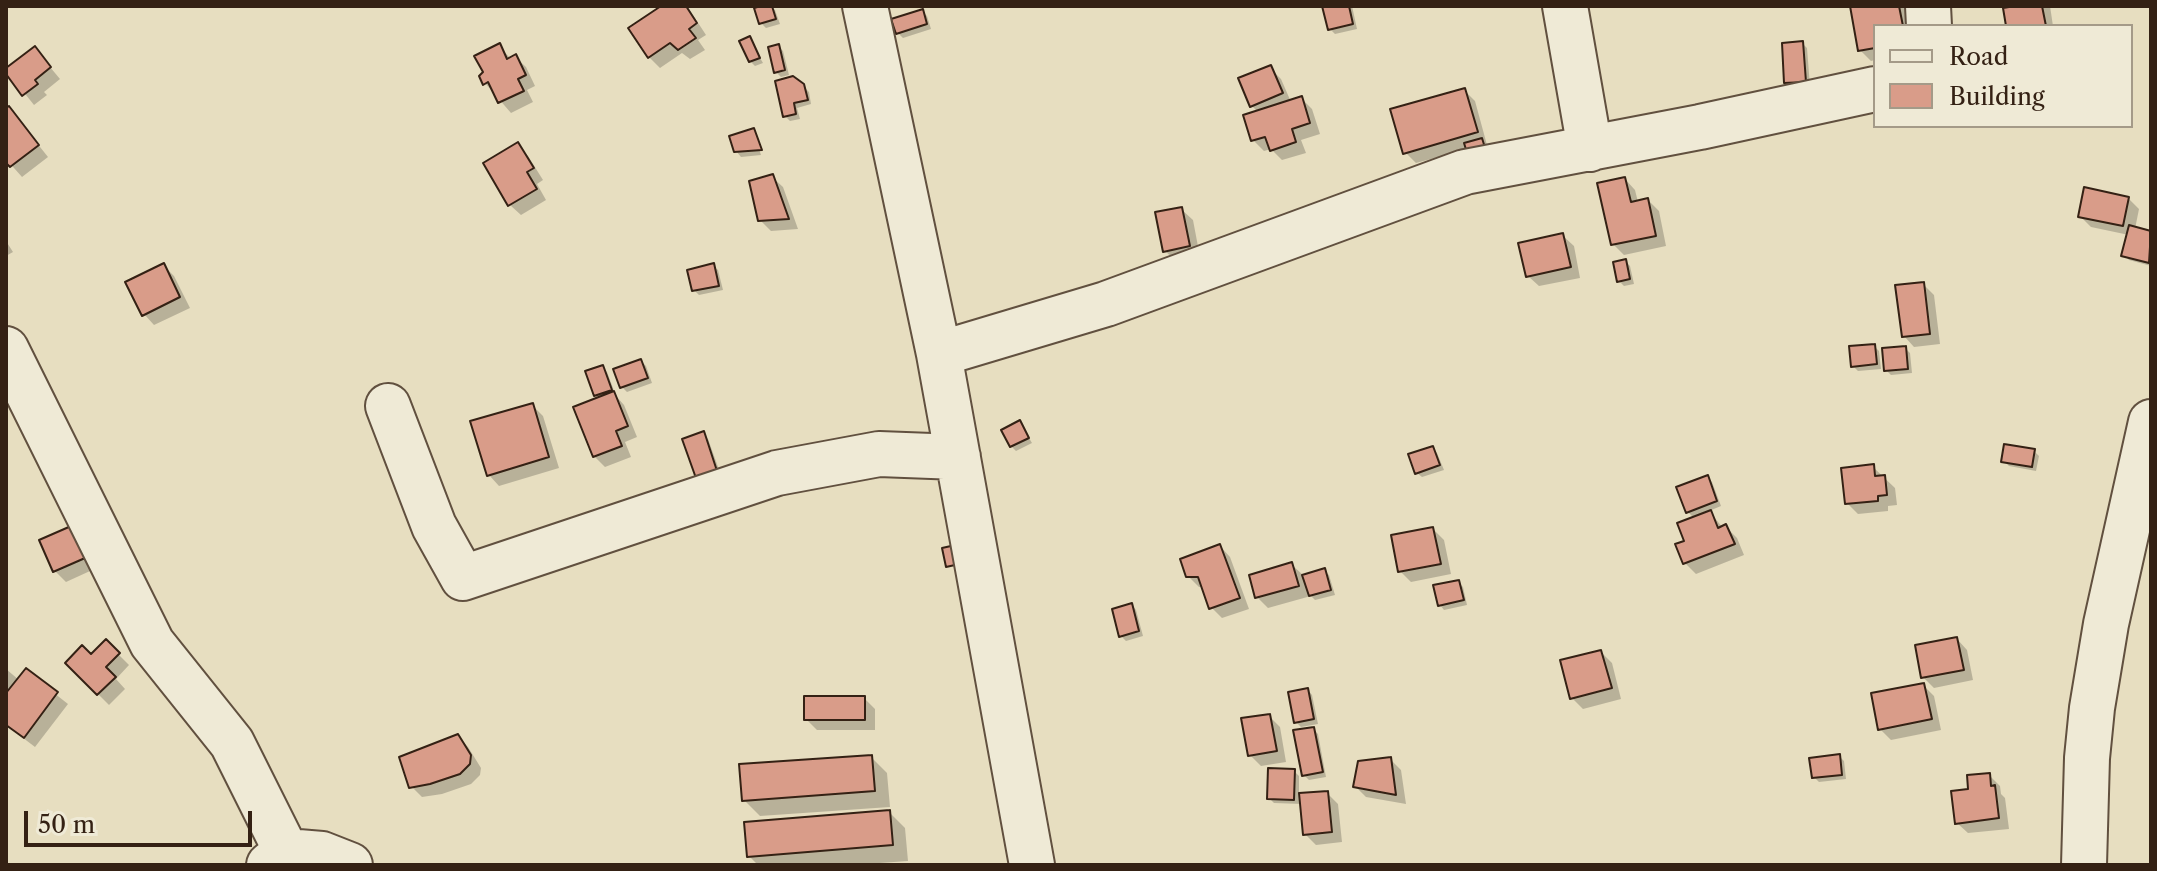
<!DOCTYPE html>
<html>
<head>
<meta charset="utf-8">
<style>
	body { margin:0 }
	#map { position:relative; width:2157px; height:871px; overflow:hidden; background:#e7dec0; font-family:"Libre Caslon Text",serif }
	canvas { display:block }
	.frame { position:absolute; inset:0; border:8px solid #342114; pointer-events:none }
	.legend { position:absolute; left:1873px; top:24px; width:260px; height:104px; box-sizing:border-box; background:#efead6; border:2px solid #a49a88; margin:0; padding:10px 14px; list-style:none; font-size:24px; color:#342114 }
	.legend li { display:flex; align-items:center; gap:16px; height:40px }
	.legend b { width:40px; border:2px solid #a49a88 }
	.scale { position:absolute; left:24px; top:811px; width:228px; height:36px; box-sizing:border-box; border:4px solid #342114; border-top:0; padding-left:10px; font-size:24px; line-height:28px; white-space:nowrap; color:#342114; -webkit-text-stroke:6px #efead6; paint-order:stroke }
</style>
</head>
<body>
<div id="map">
<canvas width="2157" height="871"></canvas>
<div class="frame"></div>
<ul class="legend">
<li><b style="height:10px;background:#efead6"></b>Road</li>
<li><b style="height:22px;background:#d99c89"></b>Building</li>
</ul>
<div class="scale">50 m</div>
</div>
<script>
const context = document.querySelector('canvas').getContext('2d');
context.lineJoin = 'round';
function fillPath(path, color) { context.fillStyle = color; context.fill(path, 'evenodd'); }
const poly = rows => new Path2D(rows.map(r => 'M' + r).join(''));
function trace(path, color, width, dash) { context.strokeStyle = color; context.lineWidth = width; context.lineCap = dash ? 'butt' : 'round'; context.setLineDash(dash || []); context.stroke(path); }
const shadow = poly([
	[664,6,687,6,706,35,698,40,705,50,690,59,682,53,660,68,649,57],
	[768,6,775,10,780,24,766,28,761,23],
	[1324,6,1352,6,1357,29,1335,34,1330,29],
	[1852,6,1907,6,1911,26,1875,26,1875,60,1871,61,1860,50],
	[2017,6,2050,6,2053,26,2008,26],
	[922,11,927,16,931,29,903,38,898,33],
	[749,39,763,63,755,66,750,61],
	[1802,43,1807,48,1810,86,1791,88,1786,82],
	[499,46,511,59,515,57,526,67,535,86,527,90,533,102,511,113,485,83,485,73],
	[778,46,783,51,789,75,781,77,776,72],
	[35,49,60,79,44,92,47,95,34,105,6,70],
	[1270,68,1281,79,1291,102,1302,99,1312,109,1320,134,1301,140,1306,153,1282,160,1271,149,1264,151,1253,140,1258,112,1252,106],
	[803,86,809,92,811,104,797,108,800,119,790,121,785,116],
	[1464,90,1475,101,1490,156,1468,149,1416,163,1405,152],
	[9,108,48,157,22,177,6,159,6,110],
	[753,130,761,155,741,157,736,151],
	[518,145,528,156,543,180,537,184,546,200,521,215,510,205],
	[772,177,783,187,798,229,771,231,760,220],
	[1625,179,1635,190,1638,202,1648,200,1659,211,1666,246,1624,255,1613,244],
	[2128,198,2139,209,2135,229,2151,233,2151,266,2129,260,2124,255,2129,235,2091,227,2080,216],
	[1182,210,1193,220,1200,257,1176,261,1165,251],
	[1563,236,1574,246,1580,278,1539,286,1528,276],
	[6,241,13,252,6,256],
	[1625,261,1630,266,1634,284,1624,286,1619,281],
	[163,265,174,276,190,308,154,325,144,314],
	[713,266,718,270,723,290,699,295,694,290],
	[1923,284,1934,295,1940,344,1914,347,1904,336],
	[1874,346,1879,351,1881,369,1858,371,1853,366],
	[1905,348,1910,353,1912,373,1891,375,1886,370],
	[641,361,646,366,652,383,627,392,622,387],
	[602,367,607,372,616,396,624,405,637,437,625,442,631,457,605,467,594,456,600,399,596,395],
	[532,405,543,416,559,468,499,486,489,475],
	[1020,423,1032,443,1016,451,1011,446],
	[703,434,708,439,722,478,684,440],
	[1432,448,1437,453,1444,470,1422,477,1417,473],
	[2034,451,2039,456,2036,471,2009,466,2004,461],
	[1873,467,1895,488,1897,505,1888,506,1888,511,1858,514,1847,503],
	[1707,477,1712,482,1721,506,1709,511,1723,528,1726,527,1737,538,1744,555,1696,574,1685,563,1687,542,1694,518,1688,512],
	[77,526,101,566,66,582,55,571],
	[1433,529,1444,540,1451,574,1411,582,1400,571],
	[1220,546,1230,557,1249,609,1222,618,1211,607,1204,587,1199,587,1188,576],
	[1292,565,1303,575,1324,571,1329,575,1335,595,1315,600,1311,596,1268,608,1257,597],
	[1458,582,1463,587,1467,605,1444,610,1440,605],
	[1132,605,1136,610,1143,636,1126,641,1121,636],
	[1957,639,1967,650,1973,680,1934,688,1923,677],
	[106,642,129,665,116,679,125,689,109,705,67,663,91,657],
	[1601,652,1612,663,1621,699,1583,709,1572,698],
	[6,669,19,680,26,671,68,704,35,747,6,725],
	[1923,685,1934,696,1941,730,1891,740,1880,729],
	[1308,690,1312,695,1318,724,1301,727,1296,722],
	[864,698,875,709,875,730,817,730,806,719],
	[1269,716,1280,727,1286,762,1261,766,1250,755],
	[1313,729,1318,734,1326,777,1309,780,1304,775],
	[458,736,468,747,481,768,480,775,471,784,442,794,422,797,411,786],
	[1839,756,1844,761,1846,779,1819,782,1814,777],
	[871,757,887,773,890,807,760,816,744,800],
	[1390,759,1401,770,1406,804,1366,797,1355,786],
	[1294,771,1299,776,1299,795,1327,793,1338,804,1342,842,1316,845,1305,834,1302,804,1274,803,1269,798],
	[1989,775,2000,786,2001,794,2005,798,2009,829,1968,833,1957,823,1970,790],
	[889,812,905,828,908,861,852,865,758,865,749,856]
]);
const building = poly([
	[661,6,686,6,697,23,689,29,696,38,678,50,670,43,648,58,628,28,661,6],
	[761,6,772,6,776,19,759,24,754,8,761,6],
	[1322,6,1349,6,1353,24,1328,30,1322,6],
	[1850,6,1899,6,1903,26,1875,26,1875,48,1858,51,1850,6],
	[2015,6,2042,6,2046,26,2006,26,2003,8,2015,6],
	[923,9,927,24,896,34,891,19,923,9],
	[750,36,760,58,749,62,739,41,750,36],
	[1803,41,1806,82,1784,83,1782,43,1803,41],
	[500,43,507,59,516,54,526,75,518,79,524,91,498,103,488,82,483,85,479,76,483,72,474,56,500,43],
	[779,44,785,70,774,73,768,47,779,44],
	[35,46,51,67,35,80,38,84,22,96,6,74,6,68,35,46],
	[1271,65,1283,93,1250,107,1238,78,1271,65],
	[793,76,804,84,808,100,794,103,796,114,783,117,775,81,793,76],
	[1465,88,1478,132,1403,154,1390,109,1465,88],
	[1302,96,1310,123,1292,129,1296,142,1270,151,1265,137,1251,141,1243,115,1302,96],
	[9,106,39,145,10,167,6,163,6,108,9,106],
	[754,128,762,150,734,152,729,136,754,128],
	[1482,138,1486,151,1468,156,1464,143,1482,138],
	[518,142,534,168,527,172,537,189,508,206,483,163,518,142],
	[773,174,789,219,758,221,749,181,773,174],
	[1625,177,1631,202,1648,198,1656,236,1611,245,1597,183,1625,177],
	[2084,187,2129,197,2123,226,2078,217,2084,187],
	[1182,207,1190,246,1163,252,1155,212,1182,207],
	[2129,225,2151,231,2149,263,2121,256,2129,225],
	[1563,233,1571,267,1526,277,1518,243,1563,233],
	[1626,259,1630,279,1617,282,1613,262,1626,259],
	[164,263,180,297,142,316,125,282,164,263],
	[714,263,719,286,692,291,687,270,714,263],
	[1924,282,1930,334,1902,337,1895,285,1924,282],
	[1875,344,1877,364,1851,367,1849,346,1875,344],
	[1906,346,1908,369,1884,371,1882,348,1906,346],
	[641,359,648,378,620,388,613,369,641,359],
	[603,365,612,390,594,396,585,371,603,365],
	[614,391,628,426,616,431,622,446,593,457,573,407,614,391],
	[533,403,549,457,487,476,470,421,533,403],
	[1020,420,1029,438,1010,447,1001,430,1020,420],
	[704,431,718,474,697,481,682,439,704,431],
	[2004,444,2035,449,2032,467,2001,462,2004,444],
	[1433,446,1440,465,1415,474,1408,454,1433,446],
	[1874,464,1875,476,1885,475,1887,495,1878,496,1878,501,1845,504,1841,468,1874,464],
	[1708,475,1717,501,1686,513,1676,487,1708,475],
	[1711,510,1718,528,1726,524,1735,544,1683,564,1675,544,1684,541,1677,523,1711,510],
	[78,523,92,555,53,572,39,540,78,523],
	[1433,527,1441,564,1398,572,1391,535,1433,527],
	[960,544,964,563,946,567,942,548,960,544],
	[1220,544,1240,598,1209,609,1198,577,1186,577,1180,559,1220,544],
	[1292,562,1299,586,1255,598,1249,575,1292,562],
	[1325,568,1331,590,1309,596,1302,575,1325,568],
	[1459,580,1464,600,1438,606,1433,585,1459,580],
	[1132,603,1139,631,1119,637,1112,609,1132,603],
	[1957,637,1964,670,1921,678,1915,645,1957,637],
	[106,639,120,653,106,667,116,677,97,695,65,663,82,645,91,654,106,639],
	[1601,650,1612,688,1570,699,1560,660,1601,650],
	[26,668,58,692,24,738,6,725,6,693,26,668],
	[1924,683,1932,719,1878,730,1871,693,1924,683],
	[1308,688,1314,719,1294,723,1288,692,1308,688],
	[804,696,865,696,865,720,804,720,804,696],
	[1270,714,1277,751,1248,756,1241,718,1270,714],
	[1314,727,1323,772,1302,776,1293,730,1314,727],
	[458,734,471,755,470,764,460,774,430,784,409,788,399,757,458,734],
	[1840,754,1842,775,1812,778,1809,758,1840,754],
	[872,755,875,791,742,801,739,764,872,755],
	[1391,757,1396,795,1353,787,1358,761,1391,757],
	[1268,768,1295,769,1294,800,1267,799,1268,768],
	[1990,773,1991,786,1995,785,1999,818,1955,824,1951,791,1968,789,1967,775,1990,773],
	[1328,791,1332,832,1303,835,1299,793,1328,791],
	[890,810,893,845,747,857,744,822,890,810]
]);
const minor = poly([
	[865,6,939,354,1032,865],
	[1565,6,1590,149],
	[1928,6,1929,26],
	[6,349,152,643,232,743,286,851],
	[939,354,1106,304,1465,172,1700,127,1875,89],
	[388,406,434,526,463,578,777,473,879,454,958,457],
	[269,865,286,851,322,854,350,865],
	[2084,865,2087,758,2092,708,2106,624,2151,422]
]);
fillPath(shadow, '#0003');
fillPath(building, '#d99c89');
trace(building, '#342114', 2);
trace(minor, '#61503f', 48);
trace(minor, '#efead6', 44);
</script>
</body>
</html>
